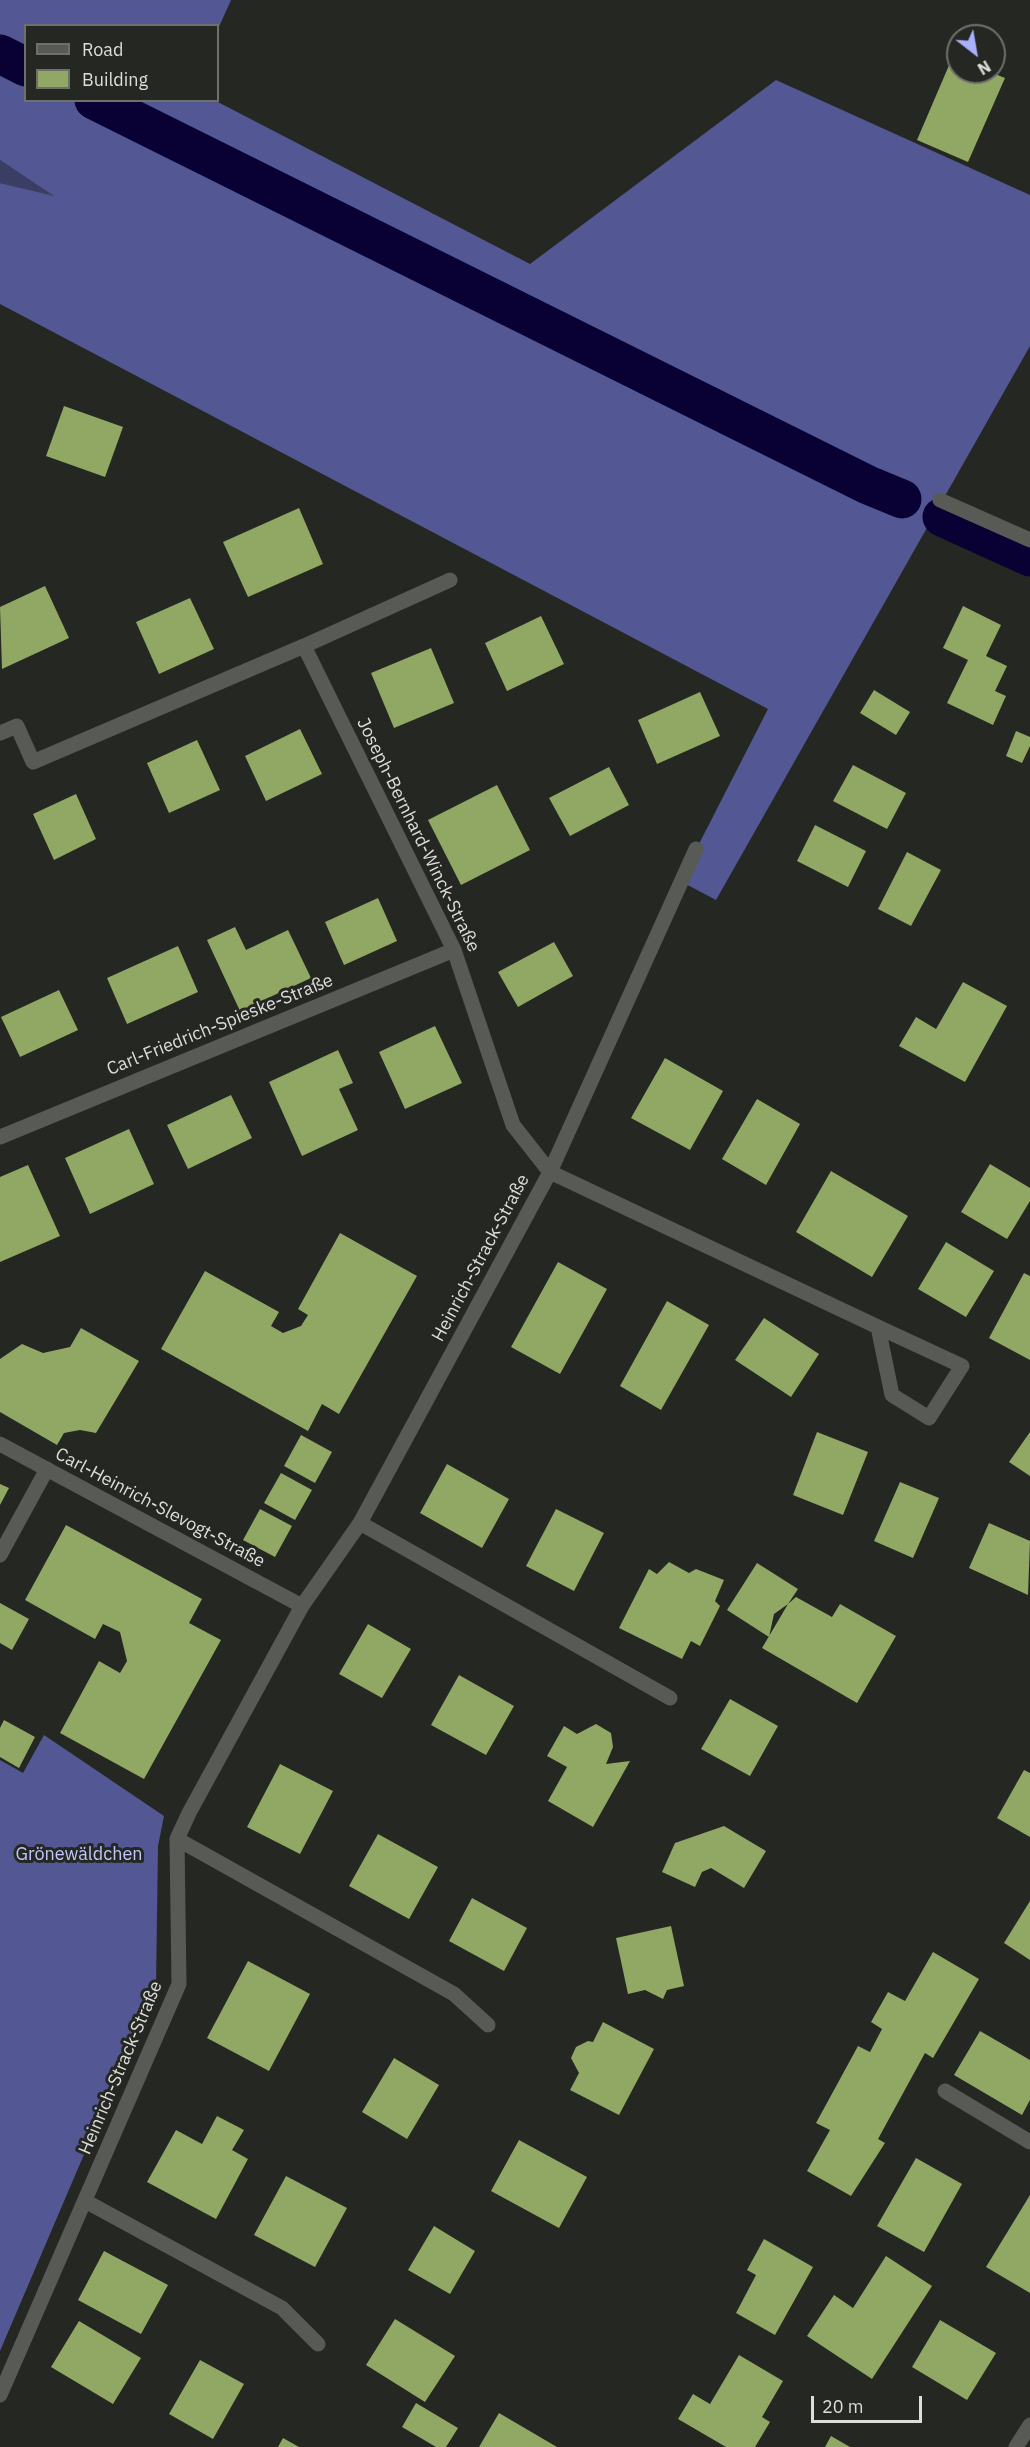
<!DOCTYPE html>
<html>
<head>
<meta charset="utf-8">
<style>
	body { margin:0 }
	#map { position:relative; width:1030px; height:2447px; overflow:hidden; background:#252722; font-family:"IBM Plex Sans",sans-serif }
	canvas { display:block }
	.legend { position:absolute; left:24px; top:24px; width:195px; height:78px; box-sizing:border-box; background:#252722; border:2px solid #6f706c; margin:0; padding:8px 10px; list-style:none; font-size:18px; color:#dddedb }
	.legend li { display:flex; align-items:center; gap:12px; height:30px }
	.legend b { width:30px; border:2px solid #6f706c }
	.north { position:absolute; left:946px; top:24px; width:60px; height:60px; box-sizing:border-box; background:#252722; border:2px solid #6f706c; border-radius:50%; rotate:149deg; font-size:16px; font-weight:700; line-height:24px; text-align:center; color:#dddedb }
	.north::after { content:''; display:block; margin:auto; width:21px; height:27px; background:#a8b0fc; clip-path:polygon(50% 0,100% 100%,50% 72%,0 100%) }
	.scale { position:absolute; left:811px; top:2396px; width:111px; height:27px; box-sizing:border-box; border:3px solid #dddedb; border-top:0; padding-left:8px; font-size:18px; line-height:21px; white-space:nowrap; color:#dddedb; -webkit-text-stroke:4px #252722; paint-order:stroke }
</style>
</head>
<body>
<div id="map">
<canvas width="1030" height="2447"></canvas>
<ul class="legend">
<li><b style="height:8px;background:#585b55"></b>Road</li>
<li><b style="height:16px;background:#90a864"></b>Building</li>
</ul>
<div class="north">N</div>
<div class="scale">20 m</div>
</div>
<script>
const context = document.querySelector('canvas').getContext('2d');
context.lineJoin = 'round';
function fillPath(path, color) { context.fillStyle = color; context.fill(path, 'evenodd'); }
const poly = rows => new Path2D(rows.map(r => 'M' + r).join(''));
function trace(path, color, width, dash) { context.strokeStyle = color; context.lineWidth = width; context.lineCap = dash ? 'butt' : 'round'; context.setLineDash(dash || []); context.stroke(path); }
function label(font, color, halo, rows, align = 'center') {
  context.font = font + ' "IBM Plex Sans",sans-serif'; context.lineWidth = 6; context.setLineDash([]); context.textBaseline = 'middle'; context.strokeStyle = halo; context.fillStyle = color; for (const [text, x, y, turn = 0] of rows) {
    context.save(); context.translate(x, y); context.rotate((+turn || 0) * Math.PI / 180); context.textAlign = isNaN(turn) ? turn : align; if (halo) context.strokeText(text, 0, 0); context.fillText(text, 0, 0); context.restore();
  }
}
const green = poly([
	[0,160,56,197,0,183]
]);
const forest = poly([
	[0,0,231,0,218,29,218,26,26,26,26,100,216,101,530,264,776,80,1030,195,1030,346,716,900,680,881,768,709,0,304,0,183,54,196,0,160],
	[44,1735,164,1816,158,1846,156,1986,0,2351,0,1760,23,1773]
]);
const canal = poly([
	[0,54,26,67],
	[94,100,868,485,902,499],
	[942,517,1030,557]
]);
const building = poly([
	[953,56,958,58,958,72,990,72,1005,78,968,162,917,140],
	[64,406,123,427,105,477,46,456],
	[299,508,323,564,248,597,223,542],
	[45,586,69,638,2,669,0,607],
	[190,598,214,649,159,674,136,622],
	[963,606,1001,625,986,656,1007,666,995,691,1006,696,993,725,947,703,968,660,943,648],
	[541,616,564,664,507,691,485,643],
	[431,648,454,703,394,728,371,673],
	[874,690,910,712,896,735,860,713],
	[700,692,720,736,657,764,638,720],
	[300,729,322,774,266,801,245,756],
	[1016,731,1030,737,1030,746,1022,763,1006,756],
	[197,740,220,790,169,813,147,763],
	[853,765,906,793,887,829,833,801],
	[609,767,629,805,570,836,549,798],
	[497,785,530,850,461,885,428,820],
	[76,794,96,839,54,860,33,814],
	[815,825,866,851,848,887,797,861],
	[907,852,941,870,911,926,878,909],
	[378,898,397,941,344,965,325,922],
	[235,927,246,950,288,930,311,978,240,1011,207,940],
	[554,942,573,976,518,1007,498,972],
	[178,946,198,992,127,1024,107,978],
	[963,982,1007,1006,965,1082,899,1046,916,1017,936,1029],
	[59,990,78,1030,20,1057,1,1017],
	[435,1026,462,1083,405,1109,379,1052],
	[338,1050,353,1083,339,1089,358,1130,302,1156,269,1082],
	[665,1058,723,1091,690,1150,631,1118],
	[231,1095,252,1138,188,1169,167,1125],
	[757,1099,800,1124,766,1185,722,1159],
	[129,1129,154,1184,90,1214,65,1158],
	[990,1164,1030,1188,1030,1201,1007,1239,961,1212],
	[28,1165,60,1236,0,1262,0,1177],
	[831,1171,908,1216,872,1277,796,1232],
	[340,1233,417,1276,339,1414,322,1404,308,1431,161,1349,205,1271,279,1312,271,1326,283,1333,301,1326,308,1315,298,1309],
	[946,1242,994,1271,966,1317,918,1289],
	[558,1262,607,1289,560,1374,511,1347],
	[1024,1273,1030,1276,1030,1360,989,1338],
	[667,1301,709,1325,661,1410,620,1386],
	[764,1318,819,1354,791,1397,735,1360],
	[81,1328,139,1361,96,1433,80,1430,64,1433,57,1445,0,1412,0,1359,22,1344,43,1353,70,1347],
	[817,1432,868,1452,843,1515,793,1495],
	[1030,1432,1030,1476,1009,1462],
	[301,1435,332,1452,315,1483,284,1466],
	[447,1464,509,1499,482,1548,420,1513],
	[281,1473,312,1490,295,1520,264,1503],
	[900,1482,939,1498,913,1558,874,1541],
	[0,1484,9,1488,0,1505],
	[260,1509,292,1526,275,1557,243,1540],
	[556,1509,604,1533,574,1591,526,1566],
	[989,1523,1030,1541,1028,1595,969,1568],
	[66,1525,202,1599,189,1623,221,1640,144,1779,60,1733,99,1661,120,1673,127,1661,120,1632,103,1624,95,1639,25,1600],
	[669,1562,689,1573,696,1569,724,1580,715,1601,720,1606,700,1646,691,1641,682,1659,619,1628,649,1569,657,1574],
	[757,1563,798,1589,788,1604,774,1614,769,1637,727,1610],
	[796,1597,832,1617,840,1604,896,1636,857,1703,762,1648,788,1604],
	[0,1603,29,1619,12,1650,0,1643],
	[368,1624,411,1649,382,1698,339,1674],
	[459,1675,514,1706,486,1755,431,1725],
	[730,1699,778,1726,750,1776,701,1749],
	[4,1720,35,1737,19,1768,0,1757,0,1728],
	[596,1724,611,1733,613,1747,606,1764,630,1761,593,1827,548,1801,567,1767,547,1756,564,1726,577,1734],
	[280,1764,333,1791,300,1854,247,1827],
	[1024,1770,1030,1773,1030,1837,997,1818],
	[724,1826,766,1851,744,1888,711,1868,702,1872,695,1887,662,1872,675,1843],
	[378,1834,438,1867,409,1919,349,1886],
	[472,1898,527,1928,504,1971,449,1941],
	[1030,1901,1030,1960,1004,1943],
	[671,1926,684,1986,667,1990,663,1999,645,1990,628,1994,616,1938],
	[933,1952,979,1979,933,2058,925,2053,878,2139,885,2143,851,2196,807,2171,830,2130,816,2123,858,2046,870,2052,882,2029,871,2022,888,1992,905,2001],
	[248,1961,310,1994,269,2071,207,2038],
	[603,2022,654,2049,619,2115,570,2090,579,2073,571,2058,576,2047,588,2041,593,2042],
	[980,2031,1030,2060,1030,2100,1022,2115,954,2075],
	[394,2058,439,2085,407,2139,362,2112],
	[217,2116,244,2130,232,2150,248,2159,216,2219,147,2182,176,2130,202,2144],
	[519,2140,587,2177,559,2228,491,2191],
	[916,2158,962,2184,924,2252,877,2226],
	[286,2176,347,2208,315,2267,254,2235],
	[1030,2195,1030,2293,986,2267],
	[434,2226,475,2251,450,2294,408,2270],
	[764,2239,813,2267,775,2335,736,2313,756,2275,747,2270],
	[104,2251,168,2285,141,2334,78,2300],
	[886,2256,932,2286,872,2379,807,2336,834,2295,853,2308],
	[395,2319,455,2356,425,2402,366,2365],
	[940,2320,996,2353,967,2400,912,2367],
	[79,2321,141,2358,113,2404,51,2367],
	[739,2355,783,2381,762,2417,770,2422,755,2447,726,2447,678,2419,693,2394,710,2404],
	[200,2360,244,2384,213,2439,169,2414],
	[416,2403,458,2428,446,2447,436,2447,402,2427],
	[499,2413,557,2447,479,2447],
	[831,2436,850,2447,825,2447],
	[283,2438,299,2447,278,2447]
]);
const lane = poly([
	[550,1172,696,849],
	[0,1555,47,1469]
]);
const street = poly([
	[940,500,1030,540],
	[304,646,450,580],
	[0,733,17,726,33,762,304,646,454,950,513,1125,550,1172],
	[0,1137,454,950],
	[0,1444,302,1606],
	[360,1523,670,1698],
	[177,1839,454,1994,488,2025],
	[945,2091,1030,2142],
	[85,2201,282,2308,318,2344],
	[0,2395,179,1984,177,1839,189,1813,302,1606,360,1523,550,1172,878,1327,962,1366,929,1418,892,1395,878,1327],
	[1016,2447,1030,2425]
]);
const streetNames = [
	["Joseph-Bernhard-Winck-Straße",418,835,64],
	["Carl-Friedrich-Spieske-Straße",220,1025,-22],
	["Heinrich-Strack-Straße",481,1258,-62],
	["Carl-Heinrich-Slevogt-Straße",160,1508,28],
	["Heinrich-Strack-Straße",121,2068,-67]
];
const parkNames = [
	["Grönewäldchen",79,1855]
];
fillPath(green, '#3b3e64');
fillPath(forest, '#535793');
trace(canal, '#090034', 39);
fillPath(building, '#90a864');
trace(lane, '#585b55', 15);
trace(street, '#585b55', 15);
label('18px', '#dddedb', '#252722', streetNames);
label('18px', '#c0c7fd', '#252722', parkNames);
</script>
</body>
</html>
